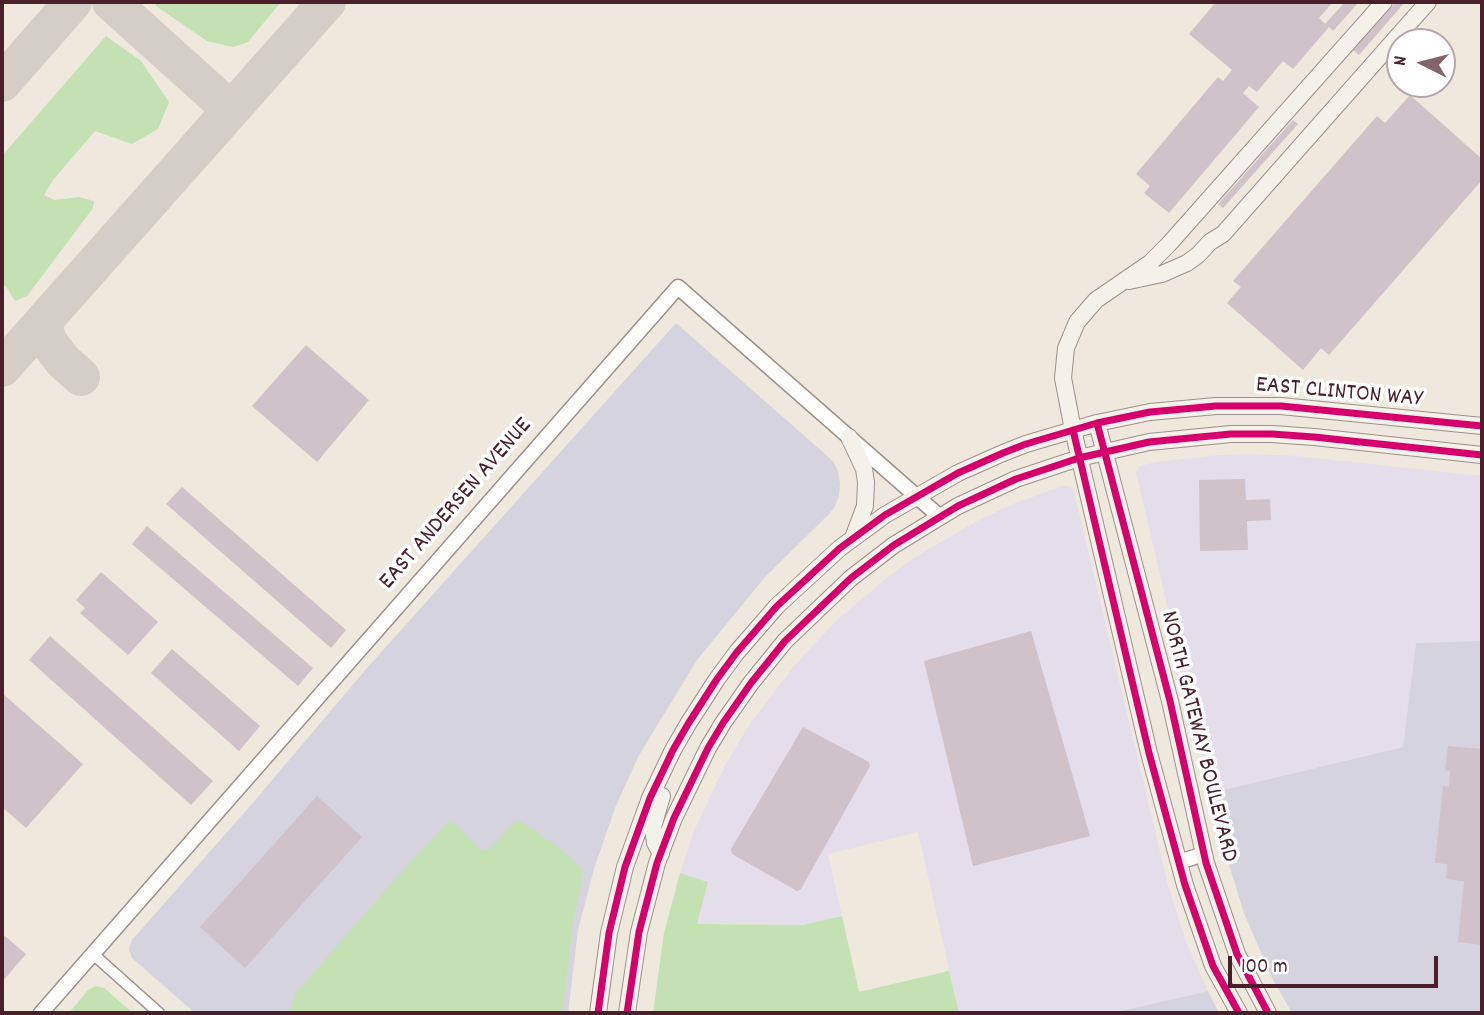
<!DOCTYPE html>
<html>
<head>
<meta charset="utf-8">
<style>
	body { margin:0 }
	#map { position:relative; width:1484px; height:1015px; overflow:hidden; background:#eee8dd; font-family:Dekko,sans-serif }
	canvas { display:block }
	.frame { position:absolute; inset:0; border:4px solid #4a1f2b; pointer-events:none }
	.north { position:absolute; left:1386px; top:28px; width:70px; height:70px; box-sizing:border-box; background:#fff; border:2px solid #b7a5aa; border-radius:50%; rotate:276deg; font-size:19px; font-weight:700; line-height:28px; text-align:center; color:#4a1f2b }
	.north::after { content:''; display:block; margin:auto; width:24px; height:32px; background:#836569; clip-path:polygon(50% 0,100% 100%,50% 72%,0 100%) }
	.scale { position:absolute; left:1228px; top:956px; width:210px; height:32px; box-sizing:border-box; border:4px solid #4a1f2b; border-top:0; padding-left:9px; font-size:21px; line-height:24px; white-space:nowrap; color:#4a1f2b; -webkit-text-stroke:5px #fff; paint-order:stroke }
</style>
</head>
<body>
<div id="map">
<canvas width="1484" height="1015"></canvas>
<div class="frame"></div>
<div class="north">N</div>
<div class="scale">100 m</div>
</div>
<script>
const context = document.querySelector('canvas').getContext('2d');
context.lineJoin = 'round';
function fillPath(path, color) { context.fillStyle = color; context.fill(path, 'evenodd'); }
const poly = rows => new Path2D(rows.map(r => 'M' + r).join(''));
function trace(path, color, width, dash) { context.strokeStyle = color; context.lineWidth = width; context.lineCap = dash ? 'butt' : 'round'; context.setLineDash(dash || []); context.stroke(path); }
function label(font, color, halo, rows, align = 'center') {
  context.font = font + ' Dekko,sans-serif'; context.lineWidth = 7; context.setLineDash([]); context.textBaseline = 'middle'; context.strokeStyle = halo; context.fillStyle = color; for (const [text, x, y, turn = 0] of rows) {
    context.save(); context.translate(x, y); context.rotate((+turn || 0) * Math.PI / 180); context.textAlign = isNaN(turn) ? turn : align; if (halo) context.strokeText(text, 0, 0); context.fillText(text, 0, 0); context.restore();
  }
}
const built = poly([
	[1250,454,1297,456,1482,476,1482,641,1416,643,1403,747,1211,793,1136,472,1140,466,1156,462,1219,455],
	[1065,485,1072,488,1074,492,1168,885,1185,939,1208,991,1113,1013,959,1013,918,832,828,854,842,916,803,925,696,924,708,882,680,873,694,831,714,788,728,760,750,724,794,666,837,620,887,578,912,559,975,522,1013,504]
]);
const industrial = poly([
	[676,323,833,461,838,471,840,484,839,496,834,508,828,515,765,577,697,660,638,757,615,808,594,869,578,930,568,1013,195,1013,132,958,129,949,132,940,251,805,367,668],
	[1482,641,1482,1013,1292,1013,1272,978,1244,913,1230,868,1211,793,1403,747,1416,643],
	[1208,991,1219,1013,1113,1013]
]);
const green = poly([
	[154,2,281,2,248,42,233,47,207,41,156,6],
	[106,36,141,61,169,102,158,129,132,144,95,131,53,180,44,195,54,200,79,197,94,201,93,208,27,296,15,301,7,288,2,283,2,156],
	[517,820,523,822,528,827,536,831,543,837,557,846,578,864,583,872,572,931,562,1013,289,1013,295,994,398,876,449,821,454,823,480,849,488,850],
	[680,873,708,882,697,924,803,925,842,916,859,992,949,971,959,1013,653,1013,664,933],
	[96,986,104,988,133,1013,69,1013,88,990]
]);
const taxiway = poly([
	[111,2,231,110],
	[2,83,73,2],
	[48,316,45,323,45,333,50,344,63,361,81,377],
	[2,368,327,2]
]);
const building = poly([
	[1216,2,1333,2,1319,18,1325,24,1345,2,1359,2,1333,31,1329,27,1293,69,1283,61,1257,92,1249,86,1243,93,1259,107,1169,213,1144,193,1150,186,1136,174,1218,77,1223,81,1232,70,1189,34],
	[1396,2,1405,2,1359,55,1353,50],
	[1410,95,1482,159,1482,166,1480,169,1482,171,1482,180,1329,355,1321,348,1303,370,1227,303,1241,287,1233,281,1377,116,1385,123],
	[1293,120,1298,124,1223,208,1218,204],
	[306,345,369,400,317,462,252,406],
	[1245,479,1246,500,1270,499,1271,520,1247,521,1248,550,1200,551,1199,480],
	[182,487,346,630,331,648,166,504],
	[147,526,313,668,298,686,132,544],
	[101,572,158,622,128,655,80,613,85,608,76,600],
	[1031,631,1090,836,973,866,924,661],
	[50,636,213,781,191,805,29,660],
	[172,649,260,726,239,751,151,673],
	[2,693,83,764,26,828,2,807],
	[803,727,869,762,870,766,801,889,797,891,732,854,731,849],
	[1448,746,1482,749,1482,945,1458,942,1464,881,1446,879,1447,864,1435,863,1443,786,1449,787,1450,771,1445,770],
	[317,796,362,837,245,968,200,927],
	[5,936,26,954,2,982,2,940]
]);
const minor = poly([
	[93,954,159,1013]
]);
const tertiary = poly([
	[1179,862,1204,854],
	[41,1013,678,287,939,516]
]);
const secondary = poly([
	[1129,281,1162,274,1187,263,1198,255,1210,242,1223,234,1428,2],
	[1097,423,1170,701,1206,863,1237,954,1268,1013],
	[849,437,864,469,866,482,865,506,853,538],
	[661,854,655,843,653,827,662,796],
	[598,1013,609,933,625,867,650,798,673,750,688,724,717,679,737,652,777,606,840,548,885,515,958,473,1003,453,1026,444,1097,423,1150,412,1216,406,1281,406,1482,426],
	[627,1013,639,932,657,863,674,818,708,748,723,723,751,683,785,641,851,578,894,545,958,506,1016,479,1079,458,1149,442,1231,434,1272,434,1314,437,1482,455],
	[1239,1013,1213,966,1185,885,1149,753,1073,430,1063,378,1066,348,1077,322,1096,300,1150,263,1169,244,1384,2]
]);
const cycleway = poly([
	[1097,423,1170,701,1206,863,1237,954,1268,1013],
	[1073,430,1149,753,1185,885,1213,966,1239,1013],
	[598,1013,609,933,625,867,650,798,673,750,688,724,717,679,737,652,777,606,840,548,885,515,958,473,1003,453,1026,444,1097,423,1150,412,1216,406,1281,406,1482,426],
	[627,1013,639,932,657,863,674,818,708,748,723,723,751,683,785,641,851,578,894,545,958,506,1016,479,1079,458,1149,442,1231,434,1272,434,1314,437,1482,455]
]);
const streetNames = [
	["EAST CLINTON WAY",1339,394,5],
	["EAST ANDERSEN AVENUE",457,505,-49],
	["NORTH GATEWAY BOULEVARD",1197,737,76]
];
fillPath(built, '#e4deeb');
fillPath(industrial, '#d5d3dd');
fillPath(green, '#c3e1b2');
trace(taxiway, '#d4cec8', 38);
fillPath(building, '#cfc2c9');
trace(minor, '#9c918e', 13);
trace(tertiary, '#9c918e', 17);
trace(secondary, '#9c918e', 18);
trace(minor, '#fcfcfa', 10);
trace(tertiary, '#fcfcfa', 14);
trace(secondary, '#f4f1eb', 16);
trace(cycleway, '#d6006c', 7);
label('24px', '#4a1f2b', '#fff', streetNames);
</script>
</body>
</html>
